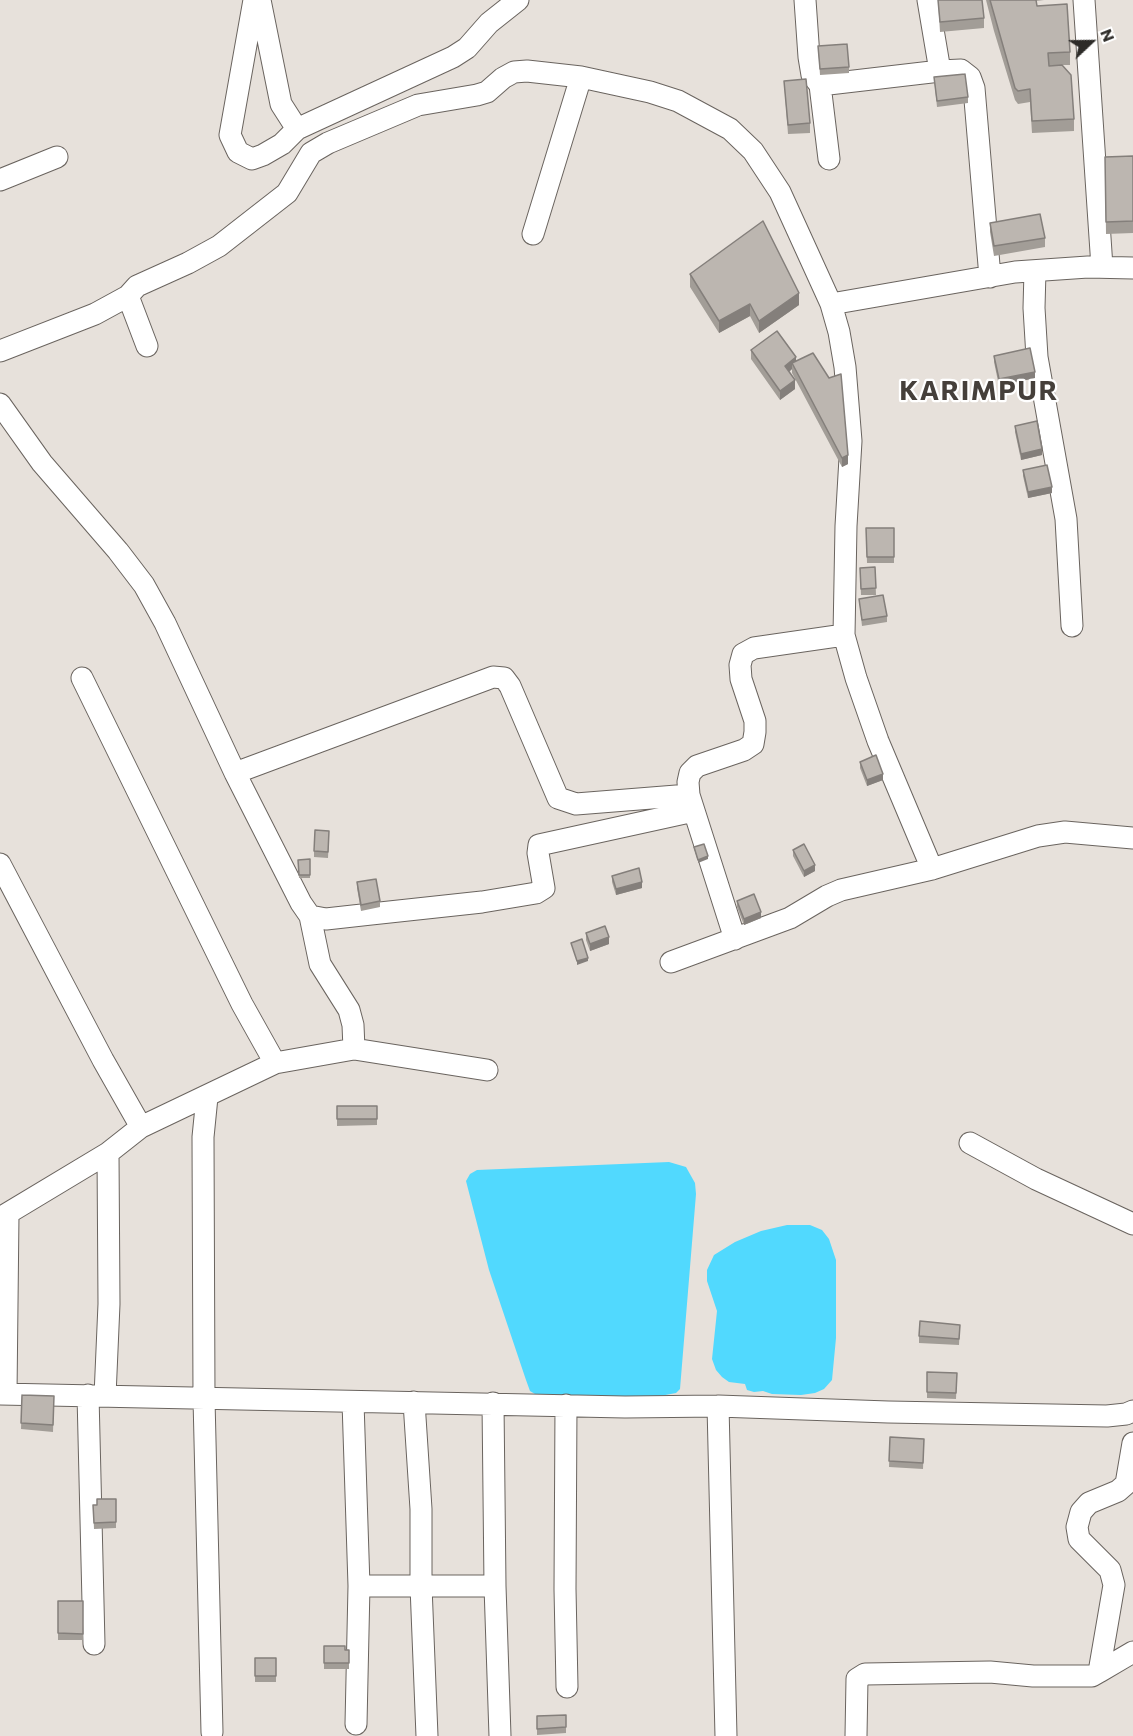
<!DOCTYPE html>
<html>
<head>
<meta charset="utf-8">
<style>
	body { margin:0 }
	#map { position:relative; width:1133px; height:1736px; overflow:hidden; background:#e7e1db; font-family:Commissioner,sans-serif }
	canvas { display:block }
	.north { position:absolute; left:1061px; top:12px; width:60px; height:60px; -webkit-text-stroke:4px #fff; paint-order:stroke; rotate:68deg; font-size:16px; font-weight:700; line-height:24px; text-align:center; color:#2d2b28 }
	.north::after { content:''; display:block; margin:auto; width:21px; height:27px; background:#2d2b28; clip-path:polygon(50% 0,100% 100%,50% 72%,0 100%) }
</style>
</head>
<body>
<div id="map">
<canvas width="1133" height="1736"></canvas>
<div class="north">N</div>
</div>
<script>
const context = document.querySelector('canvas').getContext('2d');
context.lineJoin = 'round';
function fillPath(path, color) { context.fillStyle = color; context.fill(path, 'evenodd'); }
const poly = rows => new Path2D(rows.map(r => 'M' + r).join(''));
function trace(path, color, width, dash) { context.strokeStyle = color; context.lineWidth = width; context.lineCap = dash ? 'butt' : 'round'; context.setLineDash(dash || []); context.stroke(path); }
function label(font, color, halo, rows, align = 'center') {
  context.font = font + ' Commissioner,sans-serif'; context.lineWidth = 4.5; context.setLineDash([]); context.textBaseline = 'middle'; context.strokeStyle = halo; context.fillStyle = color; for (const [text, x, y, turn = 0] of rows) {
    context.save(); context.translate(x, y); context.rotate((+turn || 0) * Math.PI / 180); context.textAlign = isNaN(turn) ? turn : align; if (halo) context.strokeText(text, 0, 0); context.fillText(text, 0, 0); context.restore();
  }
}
const water = poly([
	[669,1162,686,1167,695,1183,696,1194,680,1389,676,1393,660,1396,627,1398,540,1397,530,1391,526,1380,489,1270,466,1181,470,1174,477,1170],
	[787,1225,810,1225,822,1230,829,1239,836,1260,836,1338,832,1380,824,1389,815,1393,801,1395,772,1394,763,1391,754,1392,747,1390,745,1384,729,1382,722,1377,716,1370,712,1359,717,1311,707,1281,707,1270,714,1255,735,1242,761,1231]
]);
const minor = poly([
	[254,0,230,135,238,152,252,159,263,155,282,144,297,129,453,57,467,48,489,23,518,0],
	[260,0,281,104,297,129],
	[805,0,809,57,812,75,820,85,829,159],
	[928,0,940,71],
	[1084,0,1102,267],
	[820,85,940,71,961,70,970,77,974,88,990,277],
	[0,180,57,157],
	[533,234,581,77],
	[1035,271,1034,308,1037,357,1066,519,1072,626],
	[831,304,1015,272,1088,267,1133,268],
	[147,346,128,296,137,286,188,263,219,246,287,193,311,153,328,143,418,105,477,95,487,92,503,78,514,72,527,71,581,77,650,92,678,101,730,129,753,151,780,192,831,304,839,332,845,367,851,441,846,526,844,635,856,678,878,741,932,869],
	[0,351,95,314,128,296],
	[0,404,42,463,118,551,144,585,165,623,235,773,301,903,310,916,326,919,371,914,482,902,536,893,544,888,538,853,539,845,694,811],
	[82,678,242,1004,275,1063],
	[235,773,493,677,504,678,510,686,558,798,576,804,689,795],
	[0,864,103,1060,141,1127],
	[310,916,320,964,349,1010,353,1025,354,1049],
	[735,939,689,795,688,782,690,773,697,766,744,750,753,744,755,732,755,721,741,679,740,665,743,654,754,648,844,635],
	[671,962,790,918,827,896,841,890,932,869,1038,836,1065,832,1133,838],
	[207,1097,203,1137,204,1399,212,1732],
	[970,1143,1036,1179,1133,1224],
	[0,1218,108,1153,141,1127,275,1063,354,1049,487,1070],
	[0,1394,625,1407,718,1406,888,1412,1107,1416,1126,1414,1133,1411],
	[6,1394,8,1214],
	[88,1395,94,1644],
	[105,1396,109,1304,108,1153],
	[353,1402,359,1586,356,1724],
	[414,1402,421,1509,421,1586,427,1736],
	[493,1403,495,1586,500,1736],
	[566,1405,565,1589,567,1687],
	[718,1406,726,1736],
	[359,1586,495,1586],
	[1099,1672,1133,1652],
	[856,1736,857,1679,865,1674,990,1672,1033,1676,1092,1676,1099,1672,1114,1585,1110,1570,1079,1539,1077,1527,1081,1512,1089,1503,1118,1491,1126,1484,1133,1443]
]);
const wall = poly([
	[938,0,982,0,984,18,984,28,940,32],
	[986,0,1044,0,1036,1,1037,6,1070,52,1070,65,1051,65,1074,119,1074,131,1032,133,1030,102,1018,104,1015,100,994,31],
	[818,46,849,67,849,73,820,75],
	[934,77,968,97,968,103,937,107],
	[784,81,810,123,810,133,788,134],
	[1133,156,1133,233,1106,234,1105,157],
	[990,223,1045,238,1045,247,994,256,990,232],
	[690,274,799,305,759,333,750,316,719,333,690,287],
	[751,350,796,362,848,464,842,467,792,373,792,369,789,372,795,389,780,400,751,359],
	[994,356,1035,378,999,386,994,362],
	[1015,426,1042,455,1021,460,1015,432],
	[1023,470,1052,493,1028,498,1023,476],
	[866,528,894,528,894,563,867,563],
	[875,567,876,595,861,595,860,568],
	[859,599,887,616,887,622,862,626],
	[860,762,883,780,867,786,860,768],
	[329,837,328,858,314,857,314,851],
	[793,850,815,871,804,877,793,856],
	[310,859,310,878,299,878,298,860],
	[612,876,642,888,616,895,612,882],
	[357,882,380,901,380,907,361,911,357,888],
	[737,901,761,918,744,925,737,907],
	[586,933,609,944,590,951,586,940],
	[337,1106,377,1106,377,1125,337,1126],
	[960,1325,959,1345,919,1343,919,1336],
	[927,1372,957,1373,956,1399,927,1398],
	[22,1395,54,1396,53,1432,21,1429],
	[890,1437,924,1439,923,1469,889,1467],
	[116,1499,116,1528,94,1529,93,1505,97,1505],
	[58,1601,83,1601,83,1640,58,1640],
	[324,1646,349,1650,349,1669,324,1669],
	[255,1658,276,1658,276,1682,255,1682],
	[566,1715,566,1733,537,1735,537,1716]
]);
const shadedWall = poly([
	[799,293,799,305,759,333,759,321],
	[750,304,750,316,719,333,719,321],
	[796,357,796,367,792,363,792,369,785,375,785,366],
	[1035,372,1035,378,999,386,999,379],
	[795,380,795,389,780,400,780,391],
	[1042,449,1042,455,1021,460,1021,454],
	[848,455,848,464,842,467,842,458],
	[1052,487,1052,493,1028,498,1028,492],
	[883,774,883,780,867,786,867,780],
	[708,856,708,859,698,863,698,860],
	[815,865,815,871,804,877,804,871],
	[642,882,642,888,616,895,616,889],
	[761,912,761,918,744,925,744,919],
	[609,937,609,944,590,951,590,944],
	[588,958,588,961,577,965,577,961]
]);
const building = poly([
	[938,0,982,0,984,18,940,22,938,0],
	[990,0,1036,0,1037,6,1067,4,1070,52,1048,53,1049,66,1062,65,1071,75,1074,119,1032,121,1030,89,1018,91,1015,88,990,0],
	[847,44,849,67,820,69,818,46,847,44],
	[965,74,968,97,937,101,934,77,965,74],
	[806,79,810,123,788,125,784,81,806,79],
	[1133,156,1133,221,1106,222,1105,157,1133,156],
	[1040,214,1045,238,994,246,990,223,1040,214],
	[763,221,799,293,759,321,750,304,719,321,690,274,763,221],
	[777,331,796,357,785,366,795,380,780,391,751,350,777,331],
	[1030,348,1035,372,999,379,994,356,1030,348],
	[813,353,829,378,841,374,848,455,842,458,792,363,813,353],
	[1037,421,1042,449,1021,454,1015,426,1037,421],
	[1047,465,1052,487,1028,492,1023,470,1047,465],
	[866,528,894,528,894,557,867,557,866,528],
	[875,567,876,588,861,589,860,568,875,567],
	[883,595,887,616,862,620,859,599,883,595],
	[876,755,883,774,867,780,860,762,876,755],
	[315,830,329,831,328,852,314,851,315,830],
	[704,844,708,856,698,860,694,847,704,844],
	[804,844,815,865,804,871,793,850,804,844],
	[310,859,310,875,299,875,298,860,310,859],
	[639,868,642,882,616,889,612,876,639,868],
	[376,879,380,901,361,905,357,882,376,879],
	[754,894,761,912,744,919,737,901,754,894],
	[605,926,609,937,590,944,586,933,605,926],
	[582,939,588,958,577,961,571,943,582,939],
	[337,1106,377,1106,377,1119,337,1119,337,1106],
	[920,1321,960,1325,959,1339,919,1336,920,1321],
	[927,1372,957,1373,956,1393,927,1392,927,1372],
	[22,1395,54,1396,53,1425,21,1423,22,1395],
	[890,1437,924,1439,923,1463,889,1461,890,1437],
	[97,1499,116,1499,116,1522,94,1523,93,1505,97,1505,97,1499],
	[58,1601,83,1601,83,1634,58,1633,58,1601],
	[324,1646,345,1646,345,1650,349,1650,349,1663,324,1663,324,1646],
	[255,1658,276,1658,276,1676,255,1676,255,1658],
	[566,1715,566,1727,537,1729,537,1716,566,1715]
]);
const districtNames = [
	["KARIMPUR",979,391]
];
fillPath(water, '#51d9fe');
trace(minor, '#6a645f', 23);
trace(minor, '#fff', 21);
fillPath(wall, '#a29d97');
fillPath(shadedWall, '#847f7b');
fillPath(building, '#bcb6b0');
trace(building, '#847f7b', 1.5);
context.letterSpacing = '1.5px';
label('bold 27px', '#453f3a', '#fff', districtNames);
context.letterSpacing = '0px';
</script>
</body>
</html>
